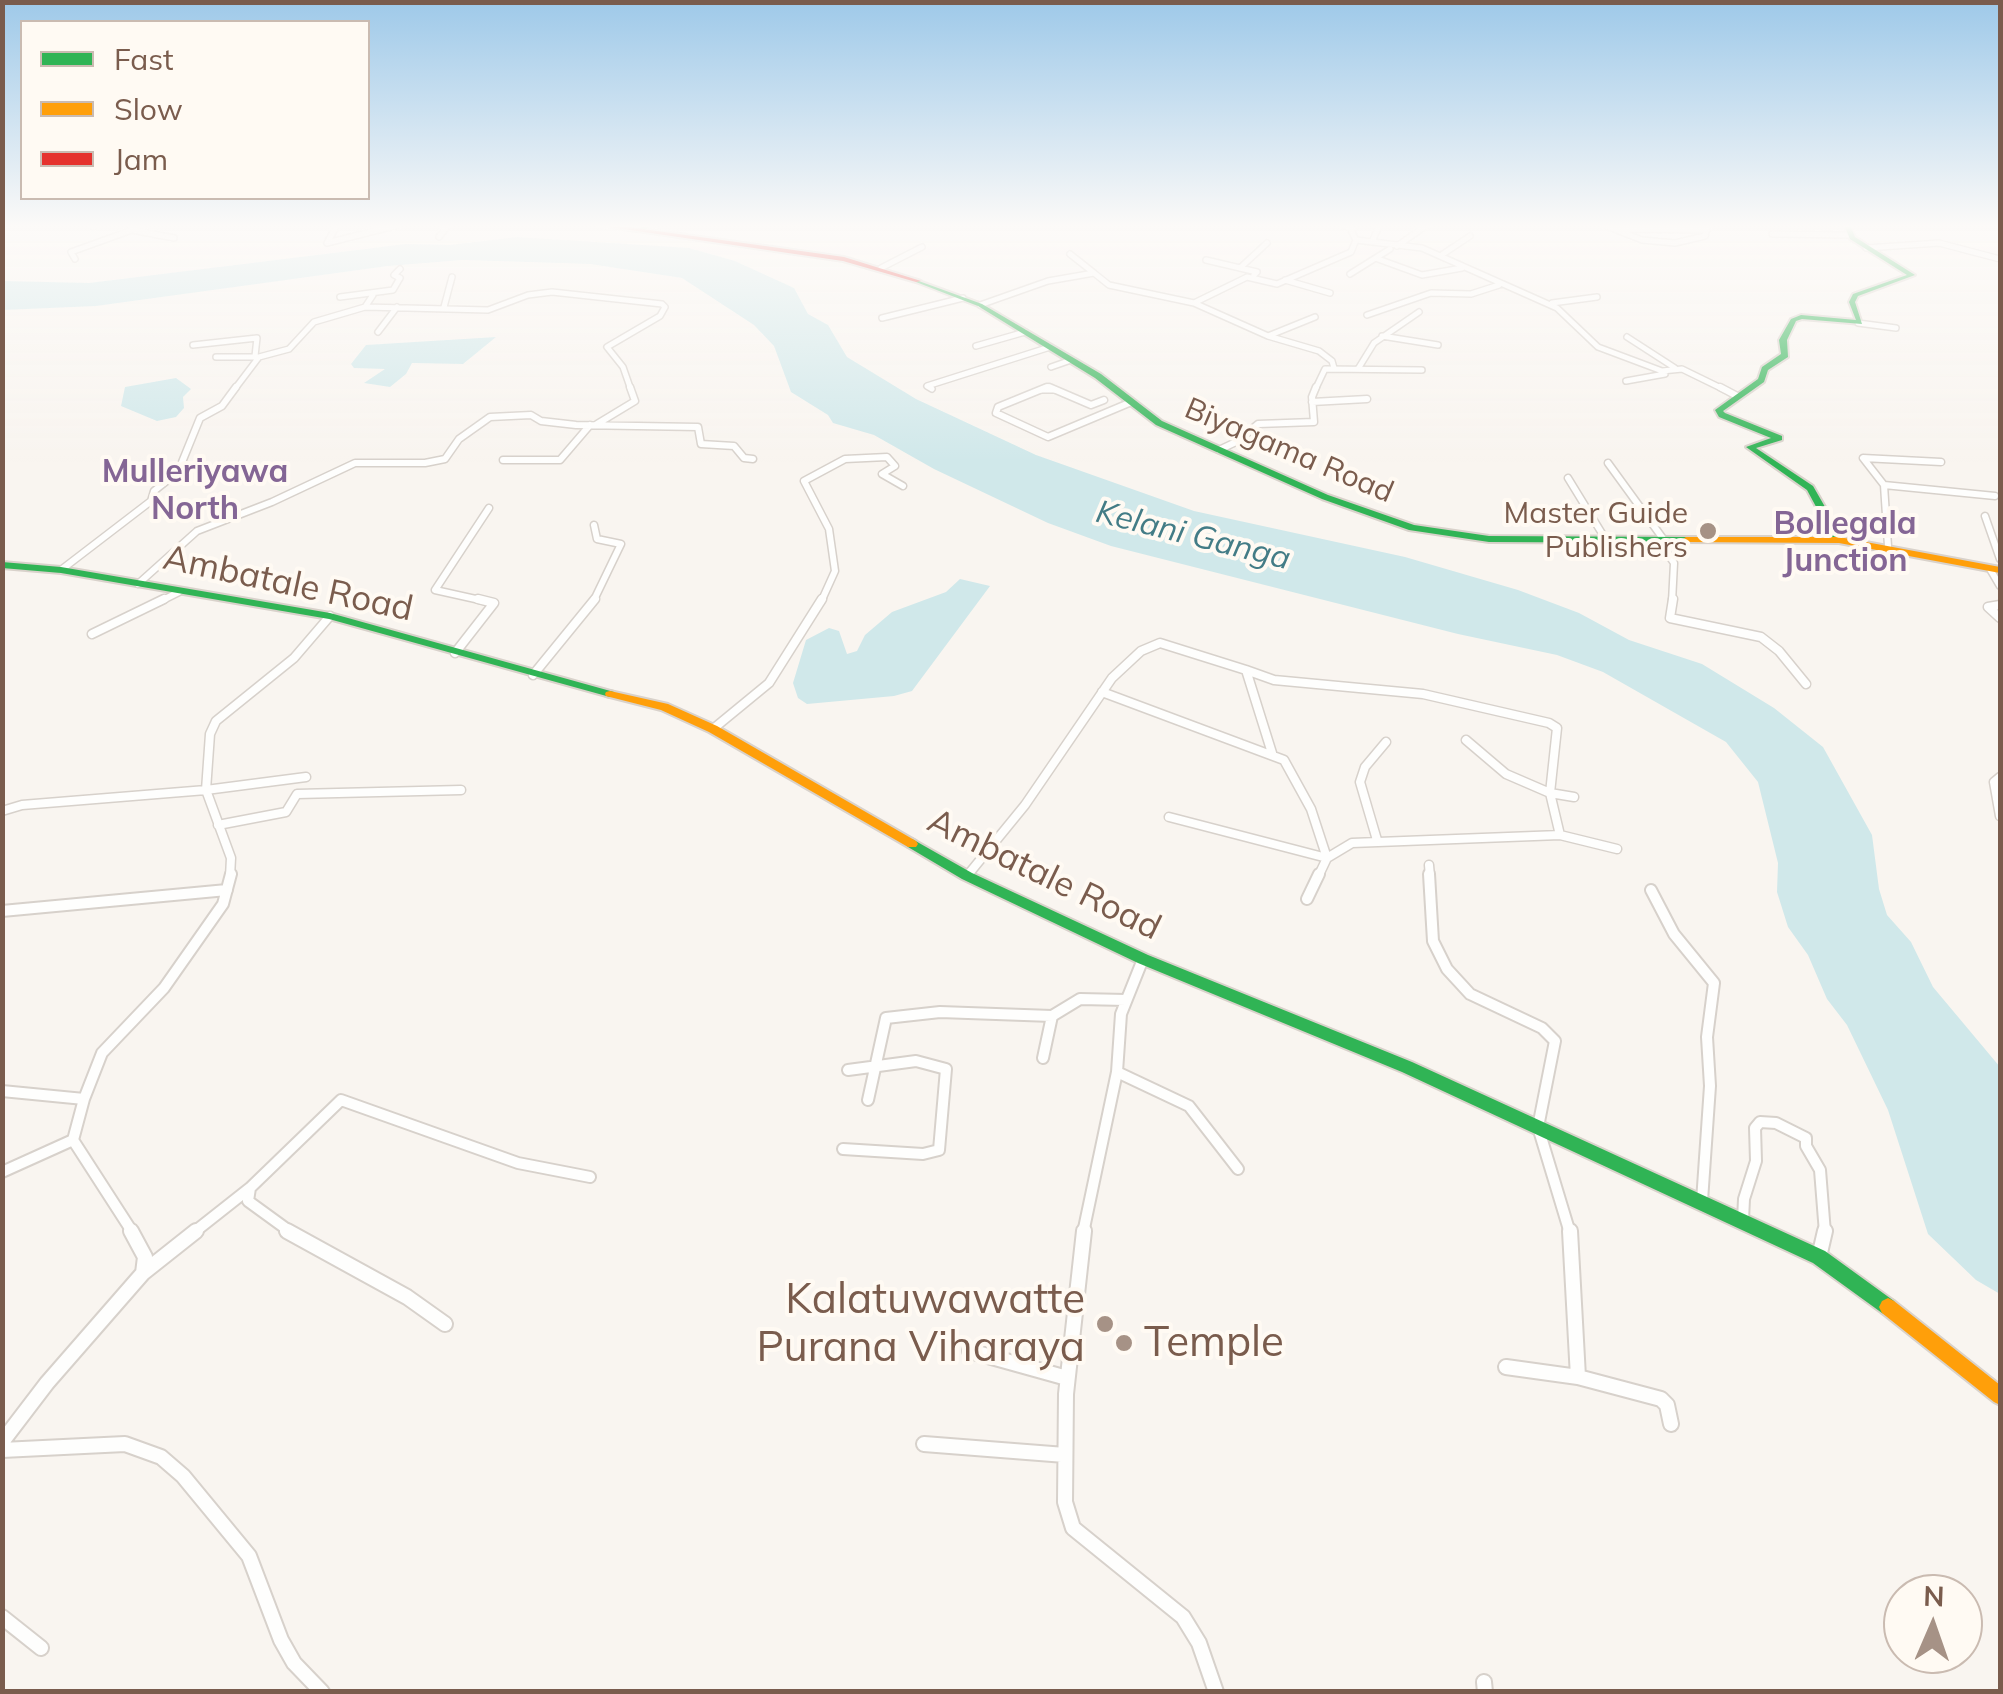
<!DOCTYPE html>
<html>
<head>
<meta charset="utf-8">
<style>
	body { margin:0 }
	#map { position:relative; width:2003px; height:1694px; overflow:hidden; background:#f9f5f0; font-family:Mulish,sans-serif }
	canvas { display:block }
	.frame { position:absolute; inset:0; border:5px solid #7a5c4d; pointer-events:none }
	.legend { position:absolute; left:20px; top:20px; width:350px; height:180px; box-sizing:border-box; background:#fffaf3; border:2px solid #cabbb1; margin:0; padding:12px 18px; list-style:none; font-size:30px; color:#7a5c4d }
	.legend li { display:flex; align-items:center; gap:20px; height:50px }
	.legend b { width:50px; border:2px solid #cabbb1 }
	.north { position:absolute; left:1883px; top:1574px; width:100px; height:100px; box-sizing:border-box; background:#fffaf3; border:2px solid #cabbb1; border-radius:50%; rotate:2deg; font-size:28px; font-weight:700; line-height:40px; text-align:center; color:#7a5c4d }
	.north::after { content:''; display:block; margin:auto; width:35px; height:45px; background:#a69286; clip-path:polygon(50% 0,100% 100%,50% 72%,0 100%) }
</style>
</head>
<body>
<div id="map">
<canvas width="2003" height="1694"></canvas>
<div class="frame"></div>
<ul class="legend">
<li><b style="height:12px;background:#30b455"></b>Fast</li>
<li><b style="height:12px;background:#ff9f0a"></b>Slow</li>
<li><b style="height:12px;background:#e5322d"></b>Jam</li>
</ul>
<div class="north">N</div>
</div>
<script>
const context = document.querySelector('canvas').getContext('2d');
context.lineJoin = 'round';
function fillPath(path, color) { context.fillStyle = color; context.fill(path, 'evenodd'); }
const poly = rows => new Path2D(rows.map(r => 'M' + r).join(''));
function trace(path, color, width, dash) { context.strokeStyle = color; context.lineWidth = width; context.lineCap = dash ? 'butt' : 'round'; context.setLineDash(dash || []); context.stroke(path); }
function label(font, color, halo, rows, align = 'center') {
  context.font = font + ' Mulish,sans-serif'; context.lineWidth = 8; context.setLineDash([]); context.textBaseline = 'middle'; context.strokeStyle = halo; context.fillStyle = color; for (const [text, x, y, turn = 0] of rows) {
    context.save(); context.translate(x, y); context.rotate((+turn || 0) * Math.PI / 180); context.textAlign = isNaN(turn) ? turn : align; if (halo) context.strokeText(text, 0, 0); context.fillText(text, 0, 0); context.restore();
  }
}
const water = poly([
	[517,237,689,248,735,261,794,288,808,314,828,325,847,357,916,399,1036,455,1194,511,1405,557,1518,590,1579,613,1629,640,1702,664,1774,708,1823,747,1872,835,1879,889,1887,915,1911,942,1933,987,2000,1067,2000,1294,1976,1280,1928,1234,1888,1110,1847,1025,1827,999,1808,955,1788,927,1777,892,1778,863,1758,782,1726,742,1603,672,1557,655,1458,634,1111,546,1048,523,934,469,874,435,833,423,828,415,791,392,774,346,754,325,682,278,590,264,463,260,388,266,96,306,3,310,3,281,89,283,406,244,450,245],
	[496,337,463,364,412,363,406,374,390,387,364,383,385,369,354,368,351,364,366,345],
	[176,378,191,389,183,397,184,408,176,417,157,421,121,406,125,387],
	[960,579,990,586,912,691,894,696,807,704,798,698,793,683,806,640,829,628,839,631,847,654,857,651,865,635,892,612,946,592]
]);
const streetFar4 = poly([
	[139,225,132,230,174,238],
	[337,225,327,243,398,225],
	[1343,225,1350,228,1356,240],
	[1604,225,1642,240,1675,243,1705,236,1708,225],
	[93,227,97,225],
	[1621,229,1707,230],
	[1772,234,1849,235],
	[439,237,448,225],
	[1372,242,1378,228],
	[1397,246,1427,225],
	[1866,248,1939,243,2000,259],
	[1443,254,1470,236],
	[75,259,71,252,132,230],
	[1378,259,1422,275,1462,268],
	[1206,260,1257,272,1254,275],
	[881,268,922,247],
	[1240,268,1267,243],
	[1094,273,1109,285,1194,303],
	[1350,274,1390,249],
	[1285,280,1330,293],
	[373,295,365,307,488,310,528,295,552,292,662,304,665,307,660,316,607,347,623,367,631,390],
	[340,297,393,290,400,278,394,275,400,269],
	[1552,303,1597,297],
	[980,305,1048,281,1094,273,1070,254],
	[444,307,452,277],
	[1367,315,1431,293,1471,294,1499,285],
	[1315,317,1268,336,1194,303,1247,277,1277,284,1351,252,1356,240,1422,248,1557,308,1598,347,1662,371,1682,369,1725,390],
	[882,318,963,298],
	[1858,323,1896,328],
	[378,332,397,307],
	[1268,336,1319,351,1332,361,1334,368],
	[1382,336,1438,345],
	[1627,337,1675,368],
	[193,345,257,338,255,356],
	[976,346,1025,332],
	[216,357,259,357,234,390],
	[259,357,289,349,314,322,365,307],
	[1051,367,1071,360],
	[1358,369,1374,343,1419,312],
	[1626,381,1665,374],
	[932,389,927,386,1050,347],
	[1041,390,1055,390],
	[1315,390,1325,369,1422,370]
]);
const streetFar3 = poly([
	[1047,387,998,407,996,413,1048,437,1129,403],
	[1049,387,1091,405,1104,400],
	[1720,387,1737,396],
	[1312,402,1367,399],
	[597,424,635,401,630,387],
	[1219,450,1238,441,1258,424,1314,422,1312,397,1316,387],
	[503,460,560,460,590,425],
	[1608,463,1664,540],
	[1568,478,1606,540],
	[1884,485,1995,496],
	[1985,516,2000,559],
	[1658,540,1674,563,1672,602],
	[1888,546,1884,485,1863,458,1941,462],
	[1990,569,2000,586],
	[61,570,151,501,154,491,178,472,200,418,222,406,236,387],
	[138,584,197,531,272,502,355,463,425,463,445,459,459,439,490,417,531,415,541,421,576,425,698,427,701,444,734,446,744,458,753,459],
	[159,602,179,592],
	[489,602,435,590,489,508],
	[593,602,621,544,597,539,594,525],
	[821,602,835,571,829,529,804,481,845,459,887,457,895,466,882,474,903,486]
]);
const streetFar2 = poly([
	[1673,599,1670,618,1761,637,1779,651,1806,684],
	[2000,605,1988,607,2000,618],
	[92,634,164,599],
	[455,653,494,603,478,599],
	[533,675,595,599],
	[1102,692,1284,760,1311,809,1327,858],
	[713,729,769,683,822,599],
	[1466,740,1506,774,1550,793,1574,797],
	[1272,753,1246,670,1274,680,1423,694,1549,723,1557,728,1550,793,1560,835],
	[2000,777,1994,782,2000,816],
	[2,811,22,805,206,790,306,777],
	[1169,817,1327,858],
	[218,825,286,812,297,794,461,790],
	[1377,840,1360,782,1365,767,1386,742],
	[1429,865,1430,877],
	[967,876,1025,805,1112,678,1141,651,1160,643,1246,670],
	[230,877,231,858,206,790,210,734,216,721,294,658,330,616],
	[1318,877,1327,858,1352,843,1560,835,1617,849]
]);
const streetFar1 = poly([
	[1429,874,1433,941,1447,969,1470,994,1542,1028,1555,1041,1538,1127,1570,1233],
	[1651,890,1674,934,1714,983,1707,1037,1710,1086,1702,1201],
	[1307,899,1319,874],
	[2,911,227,890],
	[1043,1058,1052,1016,1080,999,1126,1000],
	[1117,1072,1189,1106,1238,1169],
	[2,1091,84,1099],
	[868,1100,886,1018,940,1012,1052,1016],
	[843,1149,923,1154,939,1150,946,1069,916,1061,848,1070],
	[2,1172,73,1140],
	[1743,1220,1744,1199,1756,1161,1755,1128,1760,1122,1776,1123,1806,1138,1806,1146,1820,1170,1825,1233],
	[133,1233,73,1140,84,1099,102,1053,164,988,223,904,231,874],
	[193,1233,250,1188],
	[292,1233,248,1201,250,1188,341,1100,518,1163,590,1177],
	[1083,1233,1117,1072,1121,1014,1143,959]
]);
const street = poly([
	[287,1231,407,1297,445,1324],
	[1084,1231,1066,1394,1065,1502,1073,1528,1183,1617,1199,1643,1216,1692],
	[1570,1231,1578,1377],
	[1819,1257,1825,1231],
	[143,1273,196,1231],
	[970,1351,1067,1378],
	[1506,1367,1578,1377,1661,1399,1667,1405,1671,1424],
	[2,1442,47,1383,143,1273,145,1257,131,1231],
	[924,1444,1065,1455],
	[2,1450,125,1444,161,1457,183,1476,249,1556,281,1640,294,1663,322,1692],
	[2,1617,41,1648],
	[1484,1682,1485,1692]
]);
const fast = poly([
	[645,225,653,225,643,231,639,231,639,229,645,225],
	[1844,225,1850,225,1855,237,1915,275,1858,296,1855,302,1862,324,1802,319,1796,321,1787,340,1788,357,1768,370,1764,382,1723,411,1725,413,1782,436,1782,440,1756,448,1813,486,1844,540,1839,543,1834,540,1807,490,1746,447,1771,438,1719,417,1715,410,1758,379,1762,367,1781,354,1779,340,1791,319,1801,315,1856,320,1849,302,1853,294,1907,275,1850,239,1844,225],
	[916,280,982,304,1101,374,1162,421,1328,495,1414,525,1489,536,1686,537,1691,540,1686,543,1489,542,1409,530,1322,499,1156,425,1095,378,978,306,916,282,916,280],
	[2,562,61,567,330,613,614,692,615,694,610,697,329,619,61,573,2,568,2,562],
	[912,839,972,873,1148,955,1412,1062,1825,1251,1894,1301,1897,1307,1894,1313,1888,1316,1882,1313,1813,1263,1402,1072,1138,963,962,879,908,847,906,844,908,841,912,839]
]);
const slow = poly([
	[1686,537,1839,537,2000,567,2000,573,1839,543,1683,542,1681,540,1686,537],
	[610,691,668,704,717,726,916,841,918,844,916,847,908,847,709,732,661,710,606,696,605,694,606,692,610,691],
	[1888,1298,1894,1301,2000,1385,2000,1405,1994,1402,1882,1313,1879,1307,1882,1301,1888,1298]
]);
const jam = poly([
	[596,225,614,225,844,257,921,281,916,282,843,261,596,225]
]);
const markers = [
	[1708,531,10,"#a69286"],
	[1105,1324,10,"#a69286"],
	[1124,1343,10,"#a69286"]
];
const farStreetnames = [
	["Biyagama Road",1289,451,23]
];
const farPoinames = [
	["Master Guide",1688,514],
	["Publishers",1688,548]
];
const farQuarternames = [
	["Mulleriyawa",195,472],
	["North",195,509]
];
const farNeighbourhoodnames = [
	["Bollegala",1845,524],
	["Junction",1845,561]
];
const farWaternames = [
	["Kelani Ganga",1193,536,14]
];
const streetNames = [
	["Ambatale Road",288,584,12],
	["Ambatale Road",1044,875,26]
];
const nearPoinames = [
	["Kalatuwawatte",1085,1300],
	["Purana Viharaya",1085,1348],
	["Temple",1144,1343,"left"]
];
fillPath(water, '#d0e8ea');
trace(streetFar4, '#d7d1cb', 8);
trace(streetFar3, '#d7d1cb', 9);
trace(streetFar2, '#d7d1cb', 11);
trace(streetFar1, '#d7d1cb', 14);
trace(street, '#d7d1cb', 18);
trace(fast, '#d9d2cb', 4);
trace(slow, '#d9d2cb', 4);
trace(jam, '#d9d2cb', 4);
trace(streetFar4, '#fefefd', 5);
trace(streetFar3, '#fefefd', 6);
trace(streetFar2, '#fefefd', 8);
trace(streetFar1, '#fefefd', 10);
trace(street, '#fefefd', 14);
fillPath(fast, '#30b455');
fillPath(slow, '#ff9f0a');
fillPath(jam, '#e5322d');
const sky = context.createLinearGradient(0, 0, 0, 462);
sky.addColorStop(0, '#9ec9e9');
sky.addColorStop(0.49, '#fcfaf8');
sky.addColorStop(1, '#fcfaf800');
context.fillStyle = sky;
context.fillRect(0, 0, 2003, 462);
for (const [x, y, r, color] of markers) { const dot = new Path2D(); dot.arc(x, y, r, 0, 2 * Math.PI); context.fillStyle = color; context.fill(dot); trace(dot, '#fffaf3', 4); }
label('30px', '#7a5c4d', '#fffaf3', farStreetnames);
label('30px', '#7a5c4d', '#fffaf3', farPoinames, 'right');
label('bold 32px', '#846695', '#fffaf3', farQuarternames);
label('bold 32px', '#846695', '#fffaf3', farNeighbourhoodnames);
label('italic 32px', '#437c86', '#fffaf3', farWaternames);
label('35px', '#7a5c4d', '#fffaf3', streetNames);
label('42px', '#7a5c4d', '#fffaf3', nearPoinames, 'right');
</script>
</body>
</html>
